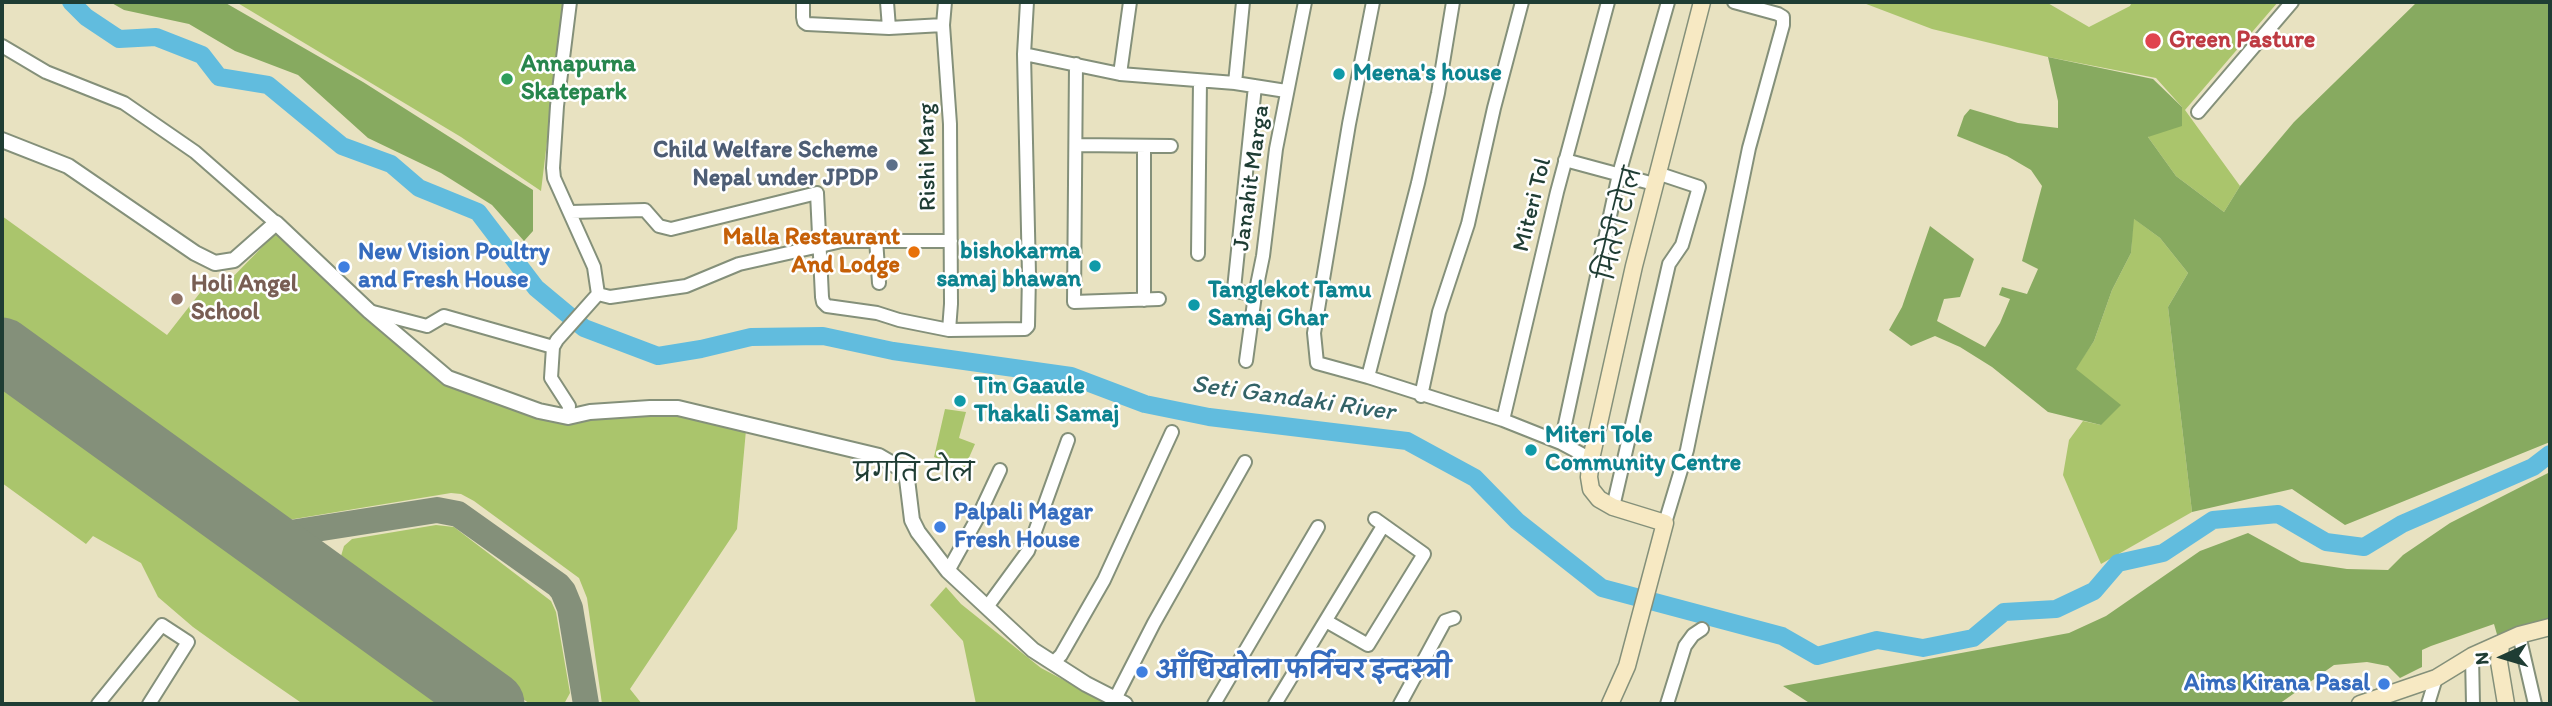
<!DOCTYPE html>
<html>
<head>
<meta charset="utf-8">
<style>
	body { margin:0 }
	#map { position:relative; width:2552px; height:706px; overflow:hidden; background:#e8e2c1; font-family:Itim,sans-serif }
	canvas { display:block }
	.frame { position:absolute; inset:0; border:4px solid #1f3d34; pointer-events:none }
	.north { position:absolute; left:2468px; top:622px; width:70px; height:70px; -webkit-text-stroke:5px #fff; paint-order:stroke; rotate:266deg; font-size:19px; font-weight:700; line-height:28px; text-align:center; color:#1f3d34 }
	.north::after { content:''; display:block; margin:auto; width:24px; height:32px; background:#1f3d34; clip-path:polygon(50% 0,100% 100%,50% 72%,0 100%) }
</style>
</head>
<body>
<div id="map">
<canvas width="2552" height="706"></canvas>
<div class="frame"></div>
<div class="north">N</div>
</div>
<script>
const context = document.querySelector('canvas').getContext('2d');
context.lineJoin = 'round';
function fillPath(path, color) { context.fillStyle = color; context.fill(path, 'evenodd'); }
const poly = rows => new Path2D(rows.map(r => 'M' + r).join(''));
function trace(path, color, width, dash) { context.strokeStyle = color; context.lineWidth = width; context.lineCap = dash ? 'butt' : 'round'; context.setLineDash(dash || []); context.stroke(path); }
function label(font, color, halo, rows, align = 'center') {
  context.font = font + ' Itim,"Playpen Sans Deva",sans-serif'; context.lineWidth = 5; context.setLineDash([]); context.textBaseline = 'middle'; context.strokeStyle = halo; context.fillStyle = color; for (const [text, x, y, turn = 0] of rows) {
    context.save(); context.translate(x, y); context.rotate((+turn || 0) * Math.PI / 180); context.textAlign = isNaN(turn) ? turn : align; if (halo) context.strokeText(text, 0, 0); context.fillText(text, 0, 0); context.restore();
  }
}
const green = poly([
	[236,2,564,2,541,191,461,137],
	[1861,2,2046,2,2089,27,2130,6,2132,2,2278,2,2185,110,2240,186,2224,212,2176,176,2148,137,2182,107,2156,78,2048,57,1932,29],
	[2,216,167,335,210,280,221,289,276,233,442,380,555,423,679,412,746,430,737,529,630,689,642,704,602,704,587,598,579,578,474,501,461,494,451,493,282,521,2,318],
	[2133,218,2160,238,2188,273,2168,307,2192,512,2101,564,2063,475,2069,440,2083,421,2101,425,2075,369,2094,341,2112,290,2131,253],
	[2,386,16,388,452,704,303,704,232,655,193,627,158,597,141,563,93,536,86,544,2,483],
	[945,409,966,412,959,438,975,444,964,469,934,457],
	[436,525,454,527,551,601,556,612,570,693,564,704,530,704,347,572,343,563,341,556,344,546,352,539],
	[946,587,961,604,1041,668,1109,704,976,704,963,641,930,605]
]);
const forest = poly([
	[110,2,224,2,363,82,533,190,533,231,524,241,492,205,441,173,368,138,298,75,235,51,189,24,124,10],
	[2417,2,2550,2,2550,442,2345,525,2292,489,2192,512,2168,307,2188,273,2160,238,2134,219,2131,253,2112,290,2094,341,2076,369,2121,405,2101,425,2048,412,1992,367,1960,347,1935,336,1911,346,1889,330,1902,307,1930,226,1974,259,1960,297,1944,299,1937,321,1985,347,2000,323,2010,299,1999,295,2002,287,2027,294,2038,269,2022,261,2042,186,2031,170,2007,156,1957,136,1964,116,1970,109,2018,123,2058,128,2058,101,2048,57,2153,79,2182,107,2182,126,2148,137,2176,176,2224,212,2240,186,2294,122],
	[2550,472,2550,620,2498,638,2494,624,2431,646,2422,650,2422,667,2400,678,2388,666,2367,662,2334,665,2279,704,1811,704,1783,686,2069,633,2106,616,2200,551,2248,533,2301,562,2347,569,2388,570,2403,555,2450,523]
]);
const river = poly([
	[71,2,86,17,119,39,156,37,202,55,219,77,268,85,342,146,391,164,419,188,478,212,536,288,584,328,658,356,701,349,751,337,823,336,893,351,1071,376,1145,404,1209,417,1407,441,1475,478,1517,521,1602,588,1782,636,1817,656,1877,640,1923,648,1973,638,2004,612,2056,609,2094,591,2118,563,2163,553,2213,520,2278,514,2326,542,2364,547,2402,524,2533,467,2550,454]
]);
const taxiway = poly([
	[250,530,262,534,284,534,437,510,458,514,558,585,563,591,570,608,586,704]
]);
const runway = poly([
	[2,350,492,704]
]);
const minor = poly([
	[570,2,557,106,553,168,554,178,594,267,598,294,610,297,686,286,739,264,842,241,951,241],
	[803,2,803,17,804,22,807,24,889,28,943,25],
	[887,2,889,28],
	[945,2,943,25,950,124,951,304,949,330],
	[1373,2,1349,124,1314,333,1317,363,1368,377,1503,420,1561,443,1591,459],
	[2,46,46,72,124,103,195,152,276,223],
	[1024,54,1120,74,1235,83,1286,91],
	[1076,64,1074,302,1159,299],
	[1120,74,1130,2],
	[1235,83,1243,2],
	[2198,112,2292,2],
	[1076,145,1171,146],
	[1565,160,1654,184],
	[571,212,645,210,659,226,671,229,817,193,822,297,823,302,827,306,877,313,899,320,949,330,1025,329,1028,326,1029,274,1024,54,1027,2],
	[876,239,879,283],
	[1198,254,1200,81],
	[1255,295,1236,291,1234,289,1255,86],
	[1144,300,1144,146],
	[369,311,427,326,444,316,553,347],
	[1246,361,1255,295,1263,256,1276,149,1305,2],
	[1368,377,1418,183,1438,93,1453,2],
	[1421,396,1439,312,1468,224,1494,108,1522,2],
	[568,417,569,406,551,378,553,347,557,340,598,294],
	[1503,420,1557,192,1608,2],
	[1561,443,1619,174,1668,2],
	[1613,507,1669,264,1682,245,1699,187,1657,173],
	[1665,523,1687,450,1749,148,1783,25,1783,17,1778,14,1734,2],
	[948,571,978,517,1000,470],
	[987,607,1028,551,1068,440],
	[1326,621,1368,645,1424,554,1375,519],
	[2519,635,2535,704],
	[2472,656,2473,704],
	[1053,663,1061,655,1104,580,1172,432],
	[1115,699,1154,623,1245,462],
	[98,704,162,625,188,642,149,704],
	[1214,704,1318,527],
	[1275,704,1383,526],
	[1400,704,1445,621,1454,618],
	[1667,704,1685,646,1693,635,1702,629],
	[2428,704,2436,678]
]);
const tertiary = poly([
	[2,140,68,166,195,253,215,263,234,260,276,223,369,311,448,378,539,411,568,417,590,412,650,408,678,408,879,456,903,470,907,479,912,520,918,532,948,571,1033,650,1086,684,1125,704]
]);
const secondary = poly([
	[2501,645,2499,662,2506,704],
	[1610,704,1627,666,1665,523,1613,507,1599,499,1591,489,1589,477,1591,459,1634,266,1702,2],
	[2360,704,2436,678,2472,656,2519,635,2550,627]
]);
const markers = [
	[2153,41,9,"#e0444e"],
	[1339,74,7,"#0f9aa8"],
	[507,79,7,"#2e9e5b"],
	[892,165,7,"#5c6f8a"],
	[914,252,7,"#e8710a"],
	[1095,266,7,"#0f9aa8"],
	[344,267,7,"#3f7fe0"],
	[177,299,7,"#8d6e63"],
	[1194,305,7,"#0f9aa8"],
	[960,401,7,"#0f9aa8"],
	[1531,450,7,"#0f9aa8"],
	[940,527,7,"#3f7fe0"],
	[1142,672,7,"#3f7fe0"],
	[2384,684,7,"#3f7fe0"]
];
const healthNames = [
	["Green Pasture",2169,41]
];
const leisureNames = [
	["Annapurna",521,65],
	["Skatepark",521,93]
];
const cultureNames = [
	["Meena's house",1353,74],
	["bishokarma",1081,252,"right"],
	["samaj bhawan",1081,280,"right"],
	["Tanglekot Tamu",1208,291],
	["Samaj Ghar",1208,319],
	["Tin Gaaule",974,387],
	["Thakali Samaj",974,415],
	["Miteri Tole",1545,436],
	["Community Centre",1545,464]
];
const serviceNames = [
	["Child Welfare Scheme",878,151],
	["Nepal under JPDP",878,179]
];
const streetNames = [
	["Rishi Marg",928,157,-91],
	["Janahit Marga",1252,178,-82],
	["Miteri Tol",1533,205,-76],
	["मितेरी टोल",1621,224,-76]
];
const foodNames = [
	["Malla Restaurant",900,238],
	["And Lodge",900,266]
];
const shopNames = [
	["New Vision Poultry",358,253],
	["and Fresh House",358,281],
	["Palpali Magar",954,513],
	["Fresh House",954,541],
	["आँधिखोला फर्निचर इन्दस्त्री",1156,672],
	["Aims Kirana Pasal",2370,684,"right"]
];
const educationNames = [
	["Holi Angel",191,285],
	["School",191,313]
];
const waterNames = [
	["Seti Gandaki River",1293,399,8]
];
const neighbourhoodNames = [
	["प्रगति टोल",914,474]
];
fillPath(green, '#aac56c');
fillPath(forest, '#87aa60');
trace(river, '#61bcde', 18);
trace(taxiway, '#84907a', 26);
trace(runway, '#84907a', 65);
trace(minor, '#84907a', 16);
trace(tertiary, '#84907a', 18);
trace(secondary, '#84907a', 19);
trace(minor, '#fff', 12);
trace(tertiary, '#fff', 14);
trace(secondary, '#f7e9c3', 16);
for (const [x, y, r, color] of markers) { const dot = new Path2D(); dot.arc(x, y, r, 0, 2 * Math.PI); context.fillStyle = color; context.fill(dot); trace(dot, '#fff', 2.5); }
label('bold 24px', '#be3a42', '#fff', healthNames, 'left');
label('bold 24px', '#27864d', '#fff', leisureNames, 'left');
label('bold 24px', '#0d838f', '#fff', cultureNames, 'left');
label('bold 24px', '#4e5e75', '#fff', serviceNames, 'right');
label('24px', '#1f3d34', '#fff', streetNames);
label('bold 24px', '#c56008', '#fff', foodNames, 'right');
label('bold 24px', '#366cbe', '#fff', shopNames, 'left');
label('bold 24px', '#785e54', '#fff', educationNames, 'left');
label('italic 26px', '#336367', '#fff', waterNames);
label('26px', '#1f3d34', '#fff', neighbourhoodNames);
</script>
</body>
</html>
